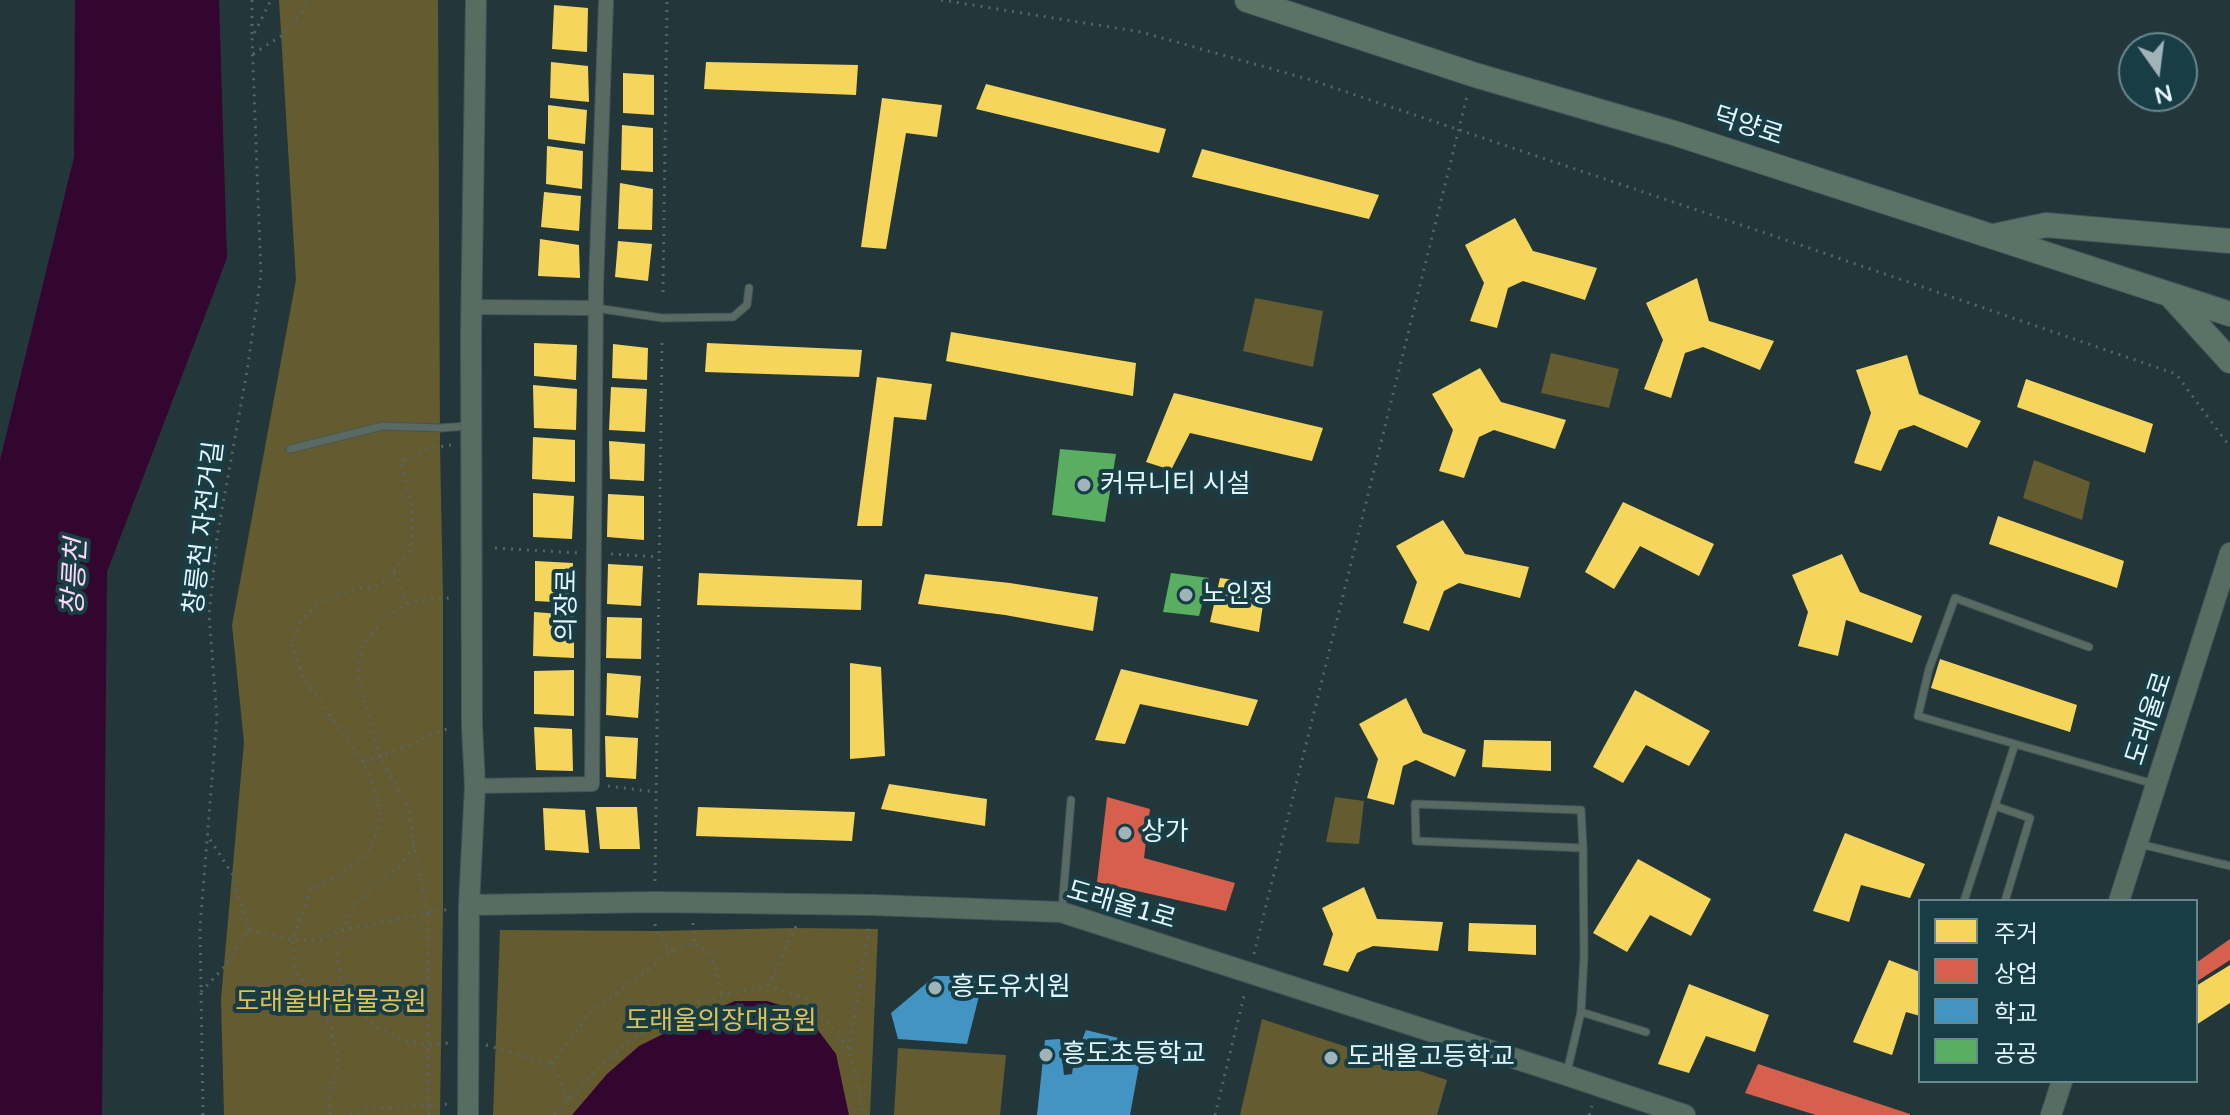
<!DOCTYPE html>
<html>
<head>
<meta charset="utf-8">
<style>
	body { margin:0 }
	#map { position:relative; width:2230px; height:1115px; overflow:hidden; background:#23373b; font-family:"Varela Round","Noto Sans KR",sans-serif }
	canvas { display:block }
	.legend { position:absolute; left:1918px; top:899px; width:280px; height:184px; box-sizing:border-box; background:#193d45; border:2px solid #69878e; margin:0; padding:10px 14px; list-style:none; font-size:24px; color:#e2f6fb }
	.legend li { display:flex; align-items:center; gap:16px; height:40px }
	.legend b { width:40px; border:2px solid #69878e }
	.north { position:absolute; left:2118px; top:32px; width:80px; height:80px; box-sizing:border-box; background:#193d45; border:2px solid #69878e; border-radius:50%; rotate:166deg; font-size:22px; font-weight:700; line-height:32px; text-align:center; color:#e2f6fb }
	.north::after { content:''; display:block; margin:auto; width:28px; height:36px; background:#9fb3b8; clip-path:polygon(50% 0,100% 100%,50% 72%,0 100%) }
</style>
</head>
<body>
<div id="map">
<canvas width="2230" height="1115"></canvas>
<ul class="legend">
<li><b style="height:22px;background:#f6d55c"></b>주거</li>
<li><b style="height:22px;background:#d6604d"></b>상업</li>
<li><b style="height:22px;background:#4393c3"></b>학교</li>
<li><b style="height:22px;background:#5aae61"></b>공공</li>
</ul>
<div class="north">N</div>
</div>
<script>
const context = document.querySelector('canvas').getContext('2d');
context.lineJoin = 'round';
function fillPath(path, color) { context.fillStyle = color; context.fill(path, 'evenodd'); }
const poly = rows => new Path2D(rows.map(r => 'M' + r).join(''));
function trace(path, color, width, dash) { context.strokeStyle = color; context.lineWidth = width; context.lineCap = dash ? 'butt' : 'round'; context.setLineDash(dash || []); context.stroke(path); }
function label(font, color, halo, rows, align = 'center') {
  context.font = font + ' "Varela Round","Noto Sans KR",sans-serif'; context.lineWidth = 8; context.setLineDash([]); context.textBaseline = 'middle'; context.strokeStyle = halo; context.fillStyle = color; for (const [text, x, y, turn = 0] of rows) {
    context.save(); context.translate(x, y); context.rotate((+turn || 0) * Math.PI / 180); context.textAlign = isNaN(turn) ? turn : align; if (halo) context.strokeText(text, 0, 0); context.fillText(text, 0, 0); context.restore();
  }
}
const green = poly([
	[279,0,438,0,440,446,443,599,443,910,440,1115,224,1115,221,999,244,742,232,625,296,280],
	[1255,298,1323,311,1313,367,1243,351],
	[1551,353,1619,369,1609,408,1541,393],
	[2034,460,2090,482,2082,520,2023,498],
	[1335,797,1364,801,1359,844,1326,842],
	[795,928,878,929,870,1115,493,1115,500,930,656,931],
	[1262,1019,1447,1080,1437,1115,1240,1115],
	[898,1048,1006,1055,1000,1115,894,1115]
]);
const water = poly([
	[75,0,219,0,227,258,107,572,102,1115,0,1115,0,460,74,157],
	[735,1001,767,1001,805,1013,836,1054,849,1115,572,1115,607,1074,639,1046,703,1014]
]);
const homes = poly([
	[554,5,588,8,587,52,552,49],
	[551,62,588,66,589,102,550,98],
	[706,62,858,65,856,95,704,89],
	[623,73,654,75,654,115,623,113],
	[986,84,1166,129,1159,153,976,109],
	[882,98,942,105,937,137,906,133,886,249,861,247],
	[548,105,587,110,585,144,548,139],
	[622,125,653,128,653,172,621,170],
	[547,146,583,151,582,189,546,184],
	[1202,149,1379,195,1369,219,1192,177],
	[620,183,653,189,652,230,618,229],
	[544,192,581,196,579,231,541,227],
	[1515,218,1533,251,1597,268,1585,300,1523,281,1508,288,1497,328,1470,321,1484,283,1465,245],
	[540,239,579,245,580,278,538,276],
	[618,241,652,244,648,281,615,277],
	[1697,278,1709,321,1774,341,1760,370,1703,347,1685,353,1671,398,1644,389,1663,340,1646,303],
	[951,332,1136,363,1133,396,946,361],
	[534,343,577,345,576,380,534,376],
	[707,343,862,350,859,377,705,372],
	[613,344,648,348,647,380,612,378],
	[1907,355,1919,394,1981,421,1967,448,1914,425,1899,430,1881,471,1854,463,1871,413,1856,370],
	[1480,368,1501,402,1566,420,1555,449,1494,430,1479,437,1464,478,1439,471,1453,430,1432,394],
	[877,377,932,384,926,420,894,417,882,526,857,526],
	[2026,379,2153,424,2145,453,2017,407],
	[533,385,577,389,576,430,534,428],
	[611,387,647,389,645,432,609,430],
	[1174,393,1323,428,1312,461,1190,433,1171,470,1146,462],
	[533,437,575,440,575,482,532,479],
	[609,441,645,444,644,481,610,479],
	[533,493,574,496,572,539,533,537],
	[608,494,644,496,644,540,607,537],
	[1623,502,1714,544,1699,576,1640,546,1614,589,1585,572],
	[1998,516,2124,561,2117,588,1989,544],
	[1443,520,1465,554,1529,567,1520,598,1459,583,1444,591,1429,631,1403,623,1417,582,1396,546],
	[1842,554,1860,592,1922,616,1912,643,1846,620,1838,656,1798,646,1808,612,1792,575],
	[535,561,573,563,572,603,535,601],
	[608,564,643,566,641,606,607,604],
	[699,573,862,580,861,610,697,605],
	[925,574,1010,583,1098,597,1093,631,1005,615,918,604],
	[1220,578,1266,584,1259,632,1210,622],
	[534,612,574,615,574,658,533,656],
	[607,617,642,618,641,659,606,658],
	[1940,659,2077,705,2070,732,1931,688],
	[850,663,881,667,885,756,850,759],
	[1121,669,1258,700,1248,726,1140,704,1125,744,1095,740],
	[574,670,574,716,534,714,534,671],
	[607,673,641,676,638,718,606,715],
	[1635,690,1710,731,1689,766,1646,745,1623,783,1593,767],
	[1406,698,1423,733,1466,750,1455,777,1416,760,1403,766,1394,805,1367,798,1378,759,1359,724],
	[534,727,572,729,573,771,536,770],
	[605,736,638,738,636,779,606,777],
	[1484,740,1551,741,1551,771,1482,767],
	[889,784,987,799,985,826,881,809],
	[596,807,637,807,640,849,600,849],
	[698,807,855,812,852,841,696,836],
	[543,808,585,810,589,853,545,850],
	[1845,833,1925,864,1910,898,1861,885,1849,922,1813,911],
	[1638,859,1711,899,1691,936,1650,915,1627,952,1593,933],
	[1364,887,1377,919,1443,922,1438,951,1373,946,1357,953,1348,972,1323,965,1333,934,1322,908],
	[1469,923,1536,925,1536,955,1468,951],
	[1889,960,1920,972,1920,1016,1906,1012,1892,1055,1853,1042],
	[2230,965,2230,1003,2196,1025,2196,986],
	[1689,984,1769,1015,1755,1052,1706,1036,1689,1073,1658,1064]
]);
const shops = poly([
	[1107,797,1150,809,1144,858,1235,883,1226,911,1097,882],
	[2230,939,2230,960,2196,982,2196,963],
	[1758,1064,1910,1114,1910,1115,1816,1115,1745,1093]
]);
const schools = poly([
	[935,976,984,976,967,1044,898,1039,891,1013],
	[1086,1030,1143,1044,1130,1115,1037,1115,1045,1040,1060,1039,1064,1075,1072,1074,1074,1060]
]);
const public = poly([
	[1060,449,1116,454,1105,522,1052,515],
	[1171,573,1209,578,1199,616,1163,612]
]);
const path = poly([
	[252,0,252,35],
	[941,0,1141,32,1311,80,1777,237,2176,374,2230,447],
	[253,54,281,36,304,10,308,0],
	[663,292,667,0],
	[495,548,579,553],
	[611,554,659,557],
	[394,572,407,604],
	[363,762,380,757,443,730,452,728],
	[608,786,656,792],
	[414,846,400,866,375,883,353,907,343,930,337,955,342,985,358,1010,379,1029,407,1041,428,1045,449,1043],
	[655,881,662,343],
	[693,923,694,943],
	[655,924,656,931,664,943,672,951],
	[249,930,293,940,320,939,343,930,450,909],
	[1254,954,1467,96],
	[768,986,797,924],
	[201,992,225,966,249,930,233,875,209,838],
	[486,1045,551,1064],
	[849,1049,870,923],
	[569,1099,551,1064,589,1014,672,951,694,943,708,951,716,969,722,995],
	[203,1115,200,927,217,717,209,615,217,537,247,371,261,275,252,38,271,0],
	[330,1115,329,1098,339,1062,331,1028,294,968,293,940,310,890,343,873,368,854,382,819,373,785,363,762,303,677,292,647,301,620,323,600,355,589,378,586,394,572,410,551,413,527,411,504,401,462,426,449,451,445],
	[350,1115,367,1109,448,1104],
	[429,1115,427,914,423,886,414,846,409,808,380,757,358,677,362,647,383,619,407,604,425,600,451,598],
	[554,1115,599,1067,636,1036,664,1019,695,1003,722,995,768,986,809,1000,849,1049,857,1081,863,1115],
	[1215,1115,1245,992],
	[1589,1115,1592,1106]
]);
const lane = poly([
	[596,308,662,318,733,317,747,305,749,288],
	[290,449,383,426,440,428,469,426],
	[2089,647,1955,598,1929,669,1918,716,2154,784],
	[1995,806,2030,818,2005,901],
	[2140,844,2230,866],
	[1964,901,2015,744],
	[1062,910,1071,800],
	[1581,1012,1646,1032],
	[1567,1072,1581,1012,1584,956,1583,848,1581,810,1415,804,1416,841,1583,848]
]);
const street = poly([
	[473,307,596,308],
	[475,786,592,784,596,286,606,2]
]);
const secondary = poly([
	[2119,901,2230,553],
	[469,905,655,902,873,905,1061,912,1566,1075,1685,1115],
	[468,1115,469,905,475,786,472,726,471,335,476,0],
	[2051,1115,2062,1081]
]);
const primary = poly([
	[1247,0,1475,75,1674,133,2230,314],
	[1994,236,2046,225,2230,241],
	[2171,296,2230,361]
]);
const markers = [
	[1084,485,8,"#9fb3b8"],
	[1186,595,8,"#9fb3b8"],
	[1125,833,8,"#9fb3b8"],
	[935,988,8,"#9fb3b8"],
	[1046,1055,8,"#9fb3b8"],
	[1331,1058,8,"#9fb3b8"]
];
const streetNames = [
	["덕양로",1748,127,18],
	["창릉천 자전거길",205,528,-83],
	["의장로",568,605,-89],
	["도래울로",2150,719,-72],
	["도래울1로",1121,906,16]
];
const poiNames = [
	["커뮤니티 시설",1100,485],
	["노인정",1202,595],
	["상가",1141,833],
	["흥도유치원",951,988],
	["흥도초등학교",1062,1055],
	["도래울고등학교",1347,1058]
];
const parkNames = [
	["도래울바람물공원",331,1003],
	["도래울의장대공원",721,1022]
];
const waterNames = [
	["창릉천",76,577,-87]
];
fillPath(green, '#655b31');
fillPath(water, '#330630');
fillPath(homes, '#f6d55c');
fillPath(shops, '#d6604d');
fillPath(schools, '#4393c3');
fillPath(public, '#5aae61');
trace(lane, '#435458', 9);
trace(street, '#435458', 16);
trace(secondary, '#435458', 22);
trace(primary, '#435458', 26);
trace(path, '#566661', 3, [2, 6]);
trace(lane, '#596a62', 7);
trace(street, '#596a62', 14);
trace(secondary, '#576d61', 20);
trace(primary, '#5b7266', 24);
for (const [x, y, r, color] of markers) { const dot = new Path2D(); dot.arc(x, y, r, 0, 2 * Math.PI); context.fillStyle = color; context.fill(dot); trace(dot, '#193d45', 3); }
label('26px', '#e2f6fb', '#193d45', streetNames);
label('26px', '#e2f6fb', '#193d45', poiNames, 'left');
label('26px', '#ddc156', '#193d45', parkNames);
label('italic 28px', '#fad7f2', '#193d45', waterNames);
</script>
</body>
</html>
